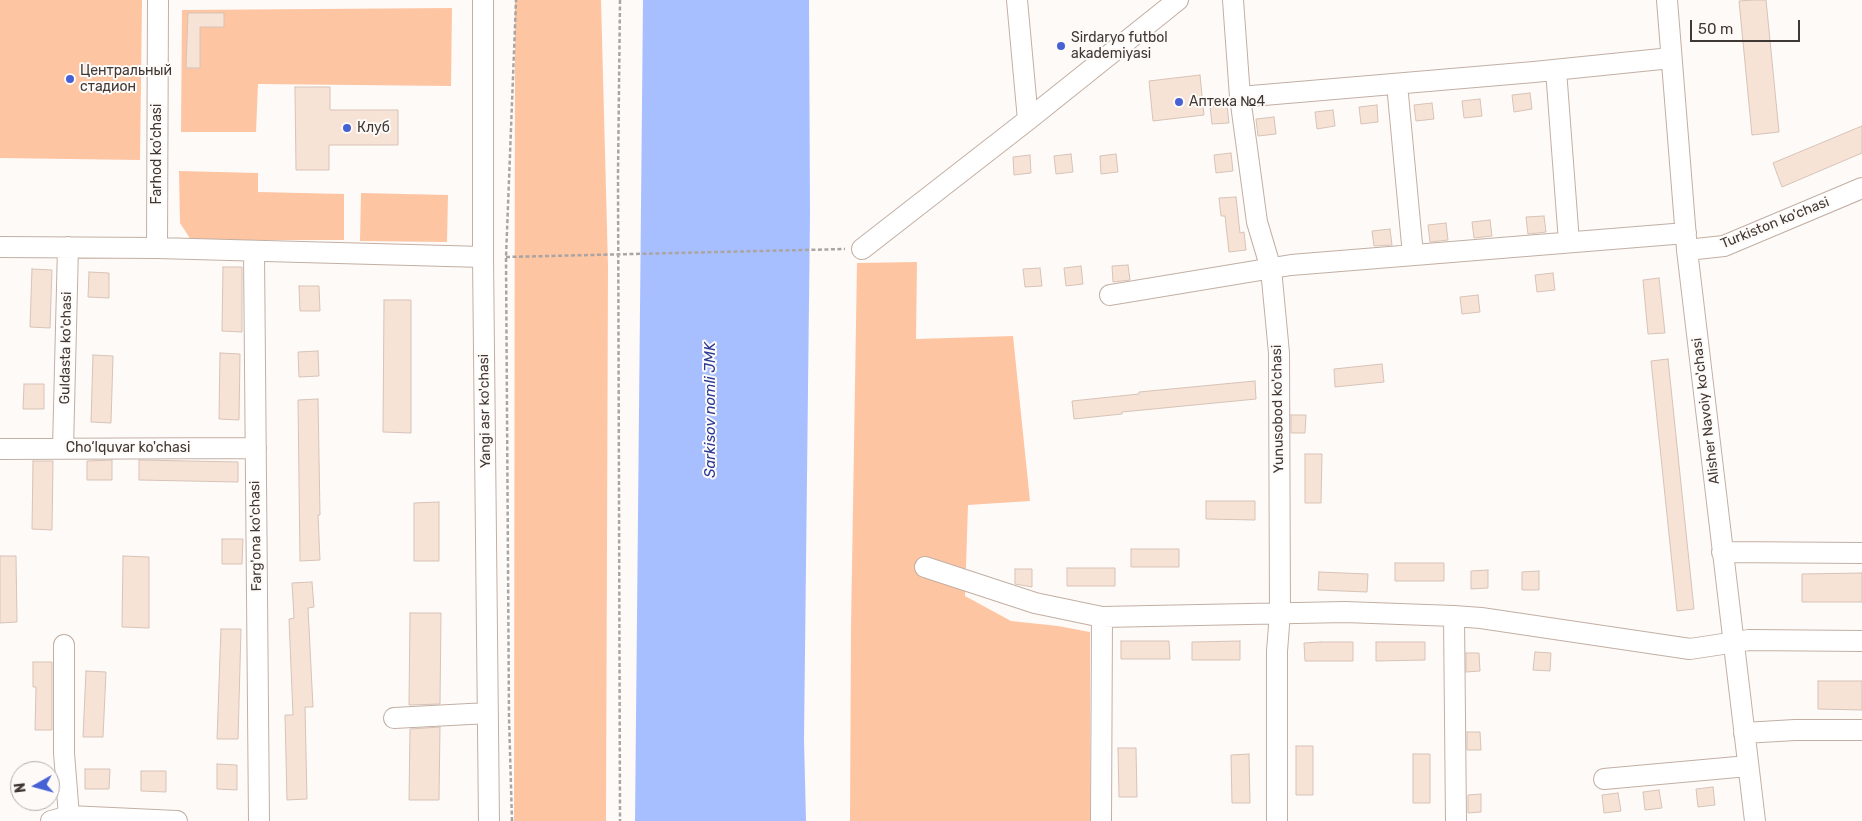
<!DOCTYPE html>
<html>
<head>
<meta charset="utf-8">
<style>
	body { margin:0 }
	#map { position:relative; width:1862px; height:821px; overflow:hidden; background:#fefaf8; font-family:Rubik,sans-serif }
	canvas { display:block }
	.north { position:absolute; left:10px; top:761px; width:50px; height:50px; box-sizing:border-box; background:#fefaf8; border:1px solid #b2acaa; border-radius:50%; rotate:263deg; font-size:14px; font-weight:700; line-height:20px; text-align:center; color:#403834 }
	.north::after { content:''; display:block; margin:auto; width:18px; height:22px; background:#4561d4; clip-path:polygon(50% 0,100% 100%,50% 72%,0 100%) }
	.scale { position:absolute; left:1690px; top:20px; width:110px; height:22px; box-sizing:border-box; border:2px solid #403834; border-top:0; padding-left:6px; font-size:15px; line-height:18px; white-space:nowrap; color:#403834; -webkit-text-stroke:4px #fefaf8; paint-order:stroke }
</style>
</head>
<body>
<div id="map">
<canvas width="1862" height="821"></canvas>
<div class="north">N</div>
<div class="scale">50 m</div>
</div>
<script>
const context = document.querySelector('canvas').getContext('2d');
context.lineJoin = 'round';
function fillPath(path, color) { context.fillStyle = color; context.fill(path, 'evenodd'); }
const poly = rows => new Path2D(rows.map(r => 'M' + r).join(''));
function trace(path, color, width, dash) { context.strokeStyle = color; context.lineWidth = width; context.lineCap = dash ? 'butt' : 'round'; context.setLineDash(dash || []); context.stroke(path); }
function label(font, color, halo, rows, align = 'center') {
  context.font = font + ' Rubik,sans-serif'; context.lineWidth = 4; context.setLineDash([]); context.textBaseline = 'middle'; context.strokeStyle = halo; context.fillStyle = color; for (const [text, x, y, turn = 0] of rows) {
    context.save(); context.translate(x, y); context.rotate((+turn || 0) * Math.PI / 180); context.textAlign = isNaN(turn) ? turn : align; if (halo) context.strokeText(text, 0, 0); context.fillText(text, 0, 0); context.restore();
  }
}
const green = poly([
	[0,0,142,0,140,160,0,158],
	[515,0,601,0,608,267,606,821,514,821],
	[452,8,451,86,258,84,256,132,181,132,182,10],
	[179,171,258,173,258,192,344,194,344,240,191,240,180,223],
	[361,193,448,195,447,242,360,241],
	[917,262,916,339,1013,336,1030,501,968,505,965,596,1011,621,1058,626,1090,632,1090,821,850,821,851,627,857,263]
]);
const water = poly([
	[643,0,809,0,810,215,804,739,806,821,635,821]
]);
const building = poly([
	[1753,0,1766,0,1779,132,1752,135,1739,1,1753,0],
	[188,13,224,13,224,27,200,27,200,68,186,68,188,13],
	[1200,75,1204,115,1153,121,1149,81,1200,75],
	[295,87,330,87,330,110,398,110,398,145,329,145,329,170,296,170,295,87],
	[1530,93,1532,109,1514,112,1512,95,1530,93],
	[1480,99,1482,116,1464,118,1462,101,1480,99],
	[1432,103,1434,119,1416,121,1414,105,1432,103],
	[1227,105,1229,123,1212,124,1210,106,1227,105],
	[1377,105,1378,122,1361,124,1359,107,1377,105],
	[1333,110,1335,126,1317,129,1315,112,1333,110],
	[1274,117,1276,134,1258,136,1256,119,1274,117],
	[1862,126,1862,153,1782,187,1773,163,1862,126],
	[1231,153,1233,171,1216,173,1214,155,1231,153],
	[1071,154,1073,172,1056,174,1054,156,1071,154],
	[1116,154,1118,172,1101,174,1100,156,1116,154],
	[1030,155,1031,173,1014,175,1013,157,1030,155],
	[1236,197,1240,233,1244,232,1246,250,1229,252,1225,216,1221,216,1219,198,1236,197],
	[1544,216,1546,232,1528,234,1526,217,1544,216],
	[1490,220,1492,236,1474,238,1472,222,1490,220],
	[1446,223,1448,240,1430,242,1428,225,1446,223],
	[1390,229,1392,245,1374,246,1372,231,1390,229],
	[1128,265,1130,280,1113,282,1112,266,1128,265],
	[1081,266,1083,284,1066,286,1064,268,1081,266],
	[223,267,242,267,242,332,222,331,223,267],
	[1040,268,1042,286,1025,287,1023,269,1040,268],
	[32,269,52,270,50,328,30,327,32,269],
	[89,272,109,273,109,298,88,297,89,272],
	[1553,273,1555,290,1537,292,1535,275,1553,273],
	[1659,278,1665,333,1648,334,1643,280,1659,278],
	[299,286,319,286,320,311,300,311,299,286],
	[1478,295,1480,312,1462,314,1460,297,1478,295],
	[384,300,411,300,411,433,383,432,384,300],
	[318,351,319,376,299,377,298,352,318,351],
	[220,353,240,354,239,420,219,419,220,353],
	[93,355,113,356,111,423,91,422,93,355],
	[1668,359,1694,609,1677,611,1651,361,1668,359],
	[1382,364,1384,382,1335,387,1334,369,1382,364],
	[1255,381,1256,399,1122,412,1122,414,1074,419,1072,401,1139,394,1139,392,1255,381],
	[24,384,44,384,44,409,23,409,24,384],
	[318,399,320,515,318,515,320,560,300,561,298,400,318,399],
	[1291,415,1306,415,1305,433,1291,433,1291,415],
	[1305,454,1322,454,1321,503,1305,503,1305,454],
	[112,460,112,480,87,480,87,461,112,460],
	[139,460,238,462,238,482,139,480,139,460],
	[33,461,53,461,52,530,32,529,33,461],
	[1206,501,1255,501,1255,520,1206,519,1206,501],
	[439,502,439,561,414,561,414,503,439,502],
	[222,539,243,539,242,564,222,564,222,539],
	[1131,549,1179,549,1179,567,1131,567,1131,549],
	[0,556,16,556,17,622,0,623,0,556],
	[123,556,149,557,149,628,122,627,123,556],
	[1395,563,1444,563,1444,581,1395,581,1395,563],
	[1067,568,1115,568,1115,586,1067,586,1067,568],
	[1015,569,1032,569,1032,587,1015,584,1015,569],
	[1488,570,1488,588,1471,589,1471,571,1488,570],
	[1539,571,1539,590,1522,590,1522,572,1539,571],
	[1319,572,1368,574,1367,592,1318,590,1319,572],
	[1862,573,1862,602,1802,602,1802,574,1862,573],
	[312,582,314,607,308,608,313,707,305,707,307,799,287,800,285,715,293,715,289,619,294,618,292,583,312,582],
	[410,613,441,613,440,704,409,705,410,613],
	[221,629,241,629,238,739,217,739,221,629],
	[1121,641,1169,641,1170,659,1121,659,1121,641],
	[1240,641,1240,660,1192,660,1192,642,1240,641],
	[1321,642,1353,642,1353,661,1305,661,1304,643,1321,642],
	[1376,642,1425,642,1425,660,1376,661,1376,642],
	[1535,652,1551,653,1550,671,1533,670,1535,652],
	[1466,653,1479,653,1480,671,1466,672,1466,653],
	[33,662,52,662,52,730,35,730,36,687,33,687,33,662],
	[86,671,106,672,103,737,83,737,86,671],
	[1818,681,1862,681,1862,710,1818,709,1818,681],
	[440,727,439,800,409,800,410,729,440,727],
	[1467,732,1480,732,1481,750,1467,750,1467,732],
	[1296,746,1313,746,1313,795,1296,795,1296,746],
	[1118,748,1136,748,1137,797,1119,797,1118,748],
	[1249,754,1250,803,1232,803,1231,755,1249,754],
	[1413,754,1430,754,1430,803,1413,803,1413,754],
	[217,764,237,765,237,790,217,789,217,764],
	[85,769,110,769,109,789,85,789,85,769],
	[141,771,166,771,166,792,141,791,141,771],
	[1713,787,1715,805,1698,807,1696,789,1713,787],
	[1659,790,1662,808,1645,810,1643,792,1659,790],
	[1618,793,1621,811,1604,813,1602,795,1618,793],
	[1481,794,1481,812,1468,813,1468,795,1481,794]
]);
const path = poly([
	[620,0,618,174,620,821],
	[506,257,845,249],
	[512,821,509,717,506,257,516,0]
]);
const minor = poly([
	[483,0,483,257,489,821],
	[1017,0,1028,120],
	[1233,0,1240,97,1257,222,1271,269,1279,353,1280,613,1277,651,1277,821],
	[1667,0,1687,250,1755,821],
	[1556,70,1569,242],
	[1397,84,1413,255],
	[1240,97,1534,72,1671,58],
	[0,247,157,248,483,257],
	[157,248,158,0],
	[862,249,1029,119,1178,0],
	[1687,250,1724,246,1862,188],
	[254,252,259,821],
	[1110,295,1291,265,1686,233],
	[63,448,68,247],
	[0,449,256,448],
	[1722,552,1862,553],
	[925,567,1035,603,1102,617,1345,612,1454,616,1481,618,1690,649,1749,640,1862,641],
	[1454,616,1456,821],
	[64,645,64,753,69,816],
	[394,718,488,713],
	[1744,733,1795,730,1862,730],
	[1604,779,1748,766],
	[51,821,69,816,177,821],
	[1101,821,1102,617]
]);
const markers = [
	[1061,46,5,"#4561d4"],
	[70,79,5,"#4561d4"],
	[1179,102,5,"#4561d4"],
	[347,128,5,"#4561d4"]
];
const poiNames = [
	["Sirdaryo futbol",1071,38],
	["akademiyasi",1071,54],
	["Центральный",80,71],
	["стадион",80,87],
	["Аптека №4",1189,102],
	["Клуб",357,128]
];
const streetNames = [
	["Farhod ko'chasi",157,154,-90],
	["Turkiston ko'chasi",1775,223,-22],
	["Guldasta ko'chasi",66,348,-89],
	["Yunusobod ko'chasi",1278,409,-91],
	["Yangi asr ko'chasi",485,411,-91],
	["Alisher Navoiy ko'chasi",1706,411,-97],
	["Cho‘lquvar ko'chasi",128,448],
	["Farg'ona ko'chasi",256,536,-91]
];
const waterNames = [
	["Sarkisov nomli JMK",711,410,-90]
];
fillPath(green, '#fec5a3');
fillPath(water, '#a8bfff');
fillPath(building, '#f7e3d6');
trace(building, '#d7c3b7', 1);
trace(minor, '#c2afa3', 22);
trace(path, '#aaa5a2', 2.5, [4, 2.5]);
trace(minor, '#fff', 20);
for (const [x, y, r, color] of markers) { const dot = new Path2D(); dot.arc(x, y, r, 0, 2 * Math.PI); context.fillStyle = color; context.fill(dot); trace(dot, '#fefaf8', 2); }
label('14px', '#403834', '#fefaf8', poiNames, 'left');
label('14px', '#403834', '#fefaf8', streetNames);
label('italic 15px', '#293b95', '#fefaf8', waterNames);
</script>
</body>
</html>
